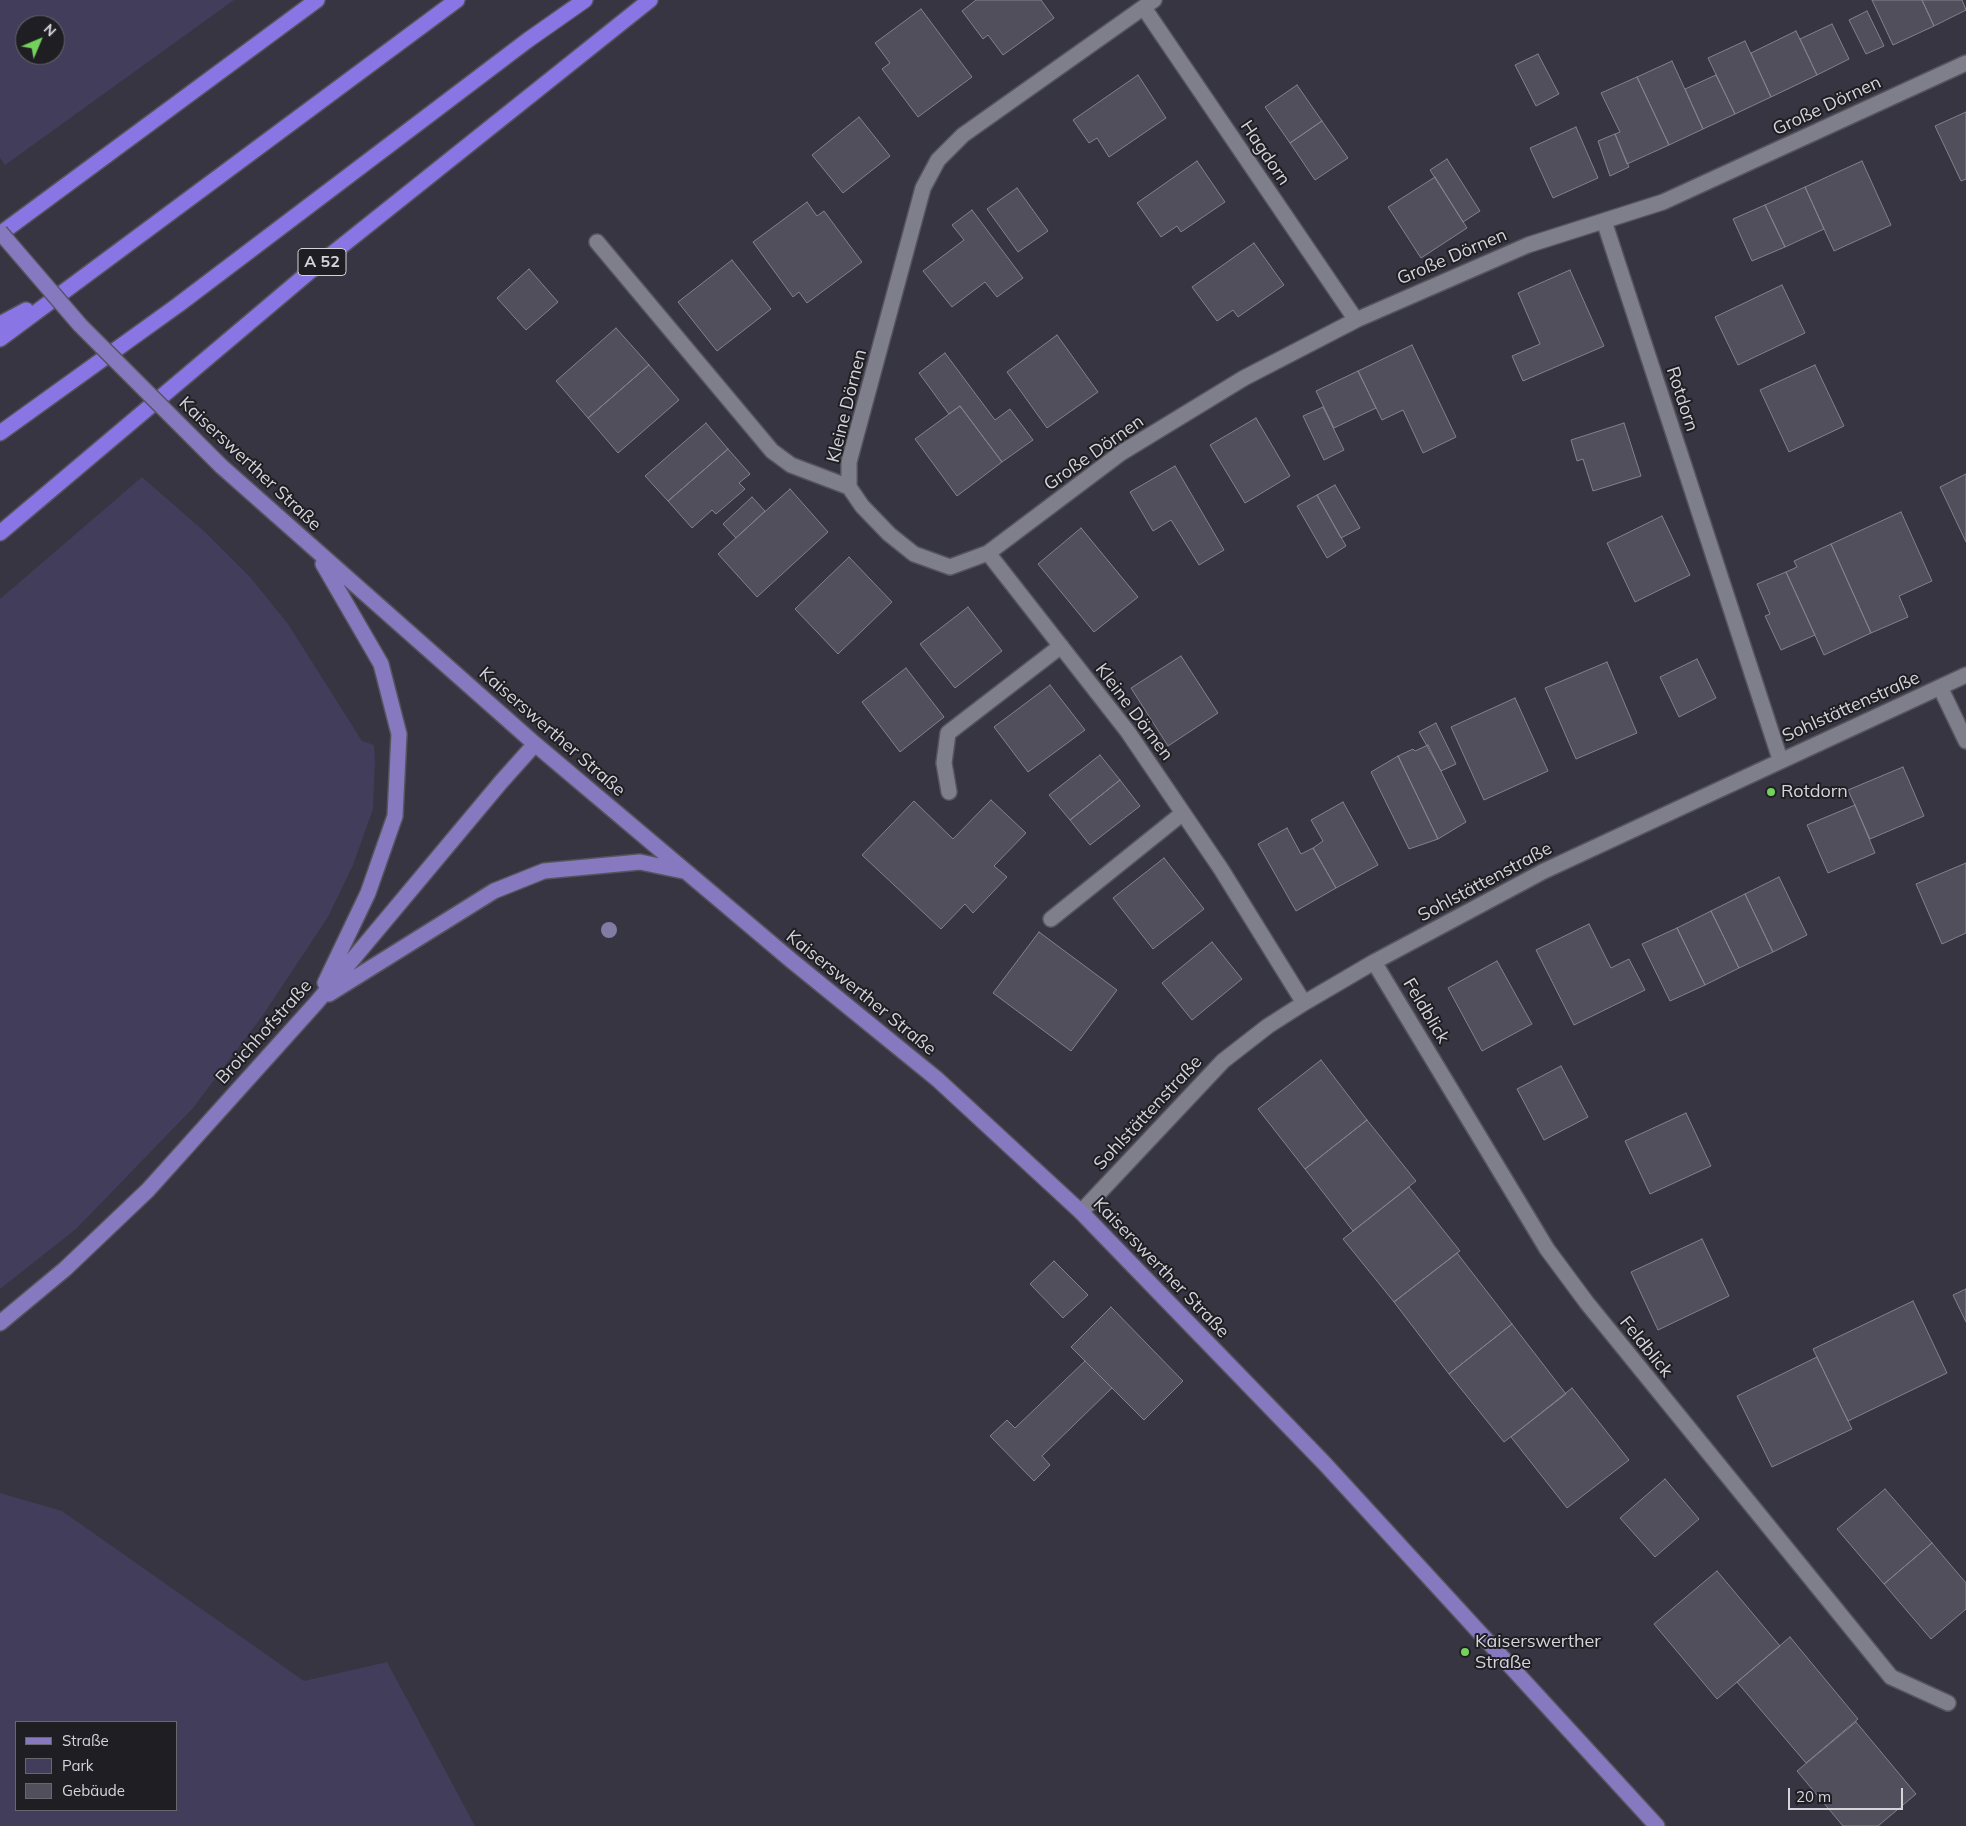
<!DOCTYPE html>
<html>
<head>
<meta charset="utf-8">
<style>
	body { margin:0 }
	#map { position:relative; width:1966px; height:1826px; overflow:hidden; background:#373541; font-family:Mulish,sans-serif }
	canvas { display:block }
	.legend { position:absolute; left:15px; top:1721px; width:162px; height:90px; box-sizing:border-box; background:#1e1e23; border:1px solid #67676d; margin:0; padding:6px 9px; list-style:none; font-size:15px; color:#d5d4db }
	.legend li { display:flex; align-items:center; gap:10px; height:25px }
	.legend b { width:25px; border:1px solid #67676d }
	.north { position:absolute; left:15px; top:15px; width:50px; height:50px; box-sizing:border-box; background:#1e1e23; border:1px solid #67676d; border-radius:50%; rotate:45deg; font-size:14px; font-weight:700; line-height:20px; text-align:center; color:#d5d4db }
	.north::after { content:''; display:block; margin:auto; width:18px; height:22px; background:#74d25c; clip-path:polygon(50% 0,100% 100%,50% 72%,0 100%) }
	.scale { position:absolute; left:1788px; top:1788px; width:115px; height:22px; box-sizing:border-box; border:2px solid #d5d4db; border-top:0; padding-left:6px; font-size:15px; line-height:18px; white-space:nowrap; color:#d5d4db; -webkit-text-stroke:4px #1e1e23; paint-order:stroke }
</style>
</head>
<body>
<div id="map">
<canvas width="1966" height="1826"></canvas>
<ul class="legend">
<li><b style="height:6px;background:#8679c0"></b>Straße</li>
<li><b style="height:14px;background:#413d5b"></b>Park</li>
<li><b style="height:14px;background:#504f5b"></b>Gebäude</li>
</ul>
<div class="north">N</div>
<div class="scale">20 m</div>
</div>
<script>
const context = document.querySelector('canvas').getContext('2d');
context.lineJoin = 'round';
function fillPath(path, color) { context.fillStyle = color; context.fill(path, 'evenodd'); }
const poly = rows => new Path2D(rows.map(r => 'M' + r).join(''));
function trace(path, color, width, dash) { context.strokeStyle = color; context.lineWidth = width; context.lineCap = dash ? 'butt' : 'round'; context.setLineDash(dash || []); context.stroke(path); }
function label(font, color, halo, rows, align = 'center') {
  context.font = font + ' Mulish,sans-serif'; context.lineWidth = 4; context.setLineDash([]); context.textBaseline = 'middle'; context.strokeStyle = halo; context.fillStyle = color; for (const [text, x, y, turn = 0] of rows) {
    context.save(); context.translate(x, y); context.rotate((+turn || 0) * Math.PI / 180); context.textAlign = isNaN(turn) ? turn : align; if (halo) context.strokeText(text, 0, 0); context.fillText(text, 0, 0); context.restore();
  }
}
const green = poly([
	[0,0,234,0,5,165,0,158],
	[25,25,55,25,55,55,25,55],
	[142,477,205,532,250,577,288,624,362,741,374,745,375,762,373,809,353,865,328,917,263,1015,193,1108,76,1229,0,1289,0,599],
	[0,1493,62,1511,304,1681,387,1662,475,1826,0,1826],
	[176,1722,176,1810,16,1810,16,1722]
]);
const building = poly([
	[976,0,1041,0,1054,18,1003,55,988,35,983,39,962,11,976,0],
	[1872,0,1922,0,1934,26,1893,45,1872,0],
	[1922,0,1962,0,1966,10,1934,26,1922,0],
	[921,9,972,77,918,117,882,69,890,63,875,43,921,9],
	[1867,11,1884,46,1866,54,1849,20,1867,11],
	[1832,24,1849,59,1817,75,1800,39,1832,24],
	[1796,31,1817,75,1771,97,1751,53,1796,31],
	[1745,41,1771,97,1735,114,1708,58,1745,41],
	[1538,54,1559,94,1536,106,1515,65,1538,54],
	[1672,61,1703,129,1669,145,1637,77,1672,61],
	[1138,75,1166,118,1109,157,1097,138,1089,143,1073,120,1138,75],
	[1716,75,1735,114,1703,129,1685,89,1716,75],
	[1637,77,1669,145,1627,164,1615,134,1620,132,1601,93,1637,77],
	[1297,85,1322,121,1290,143,1265,107,1297,85],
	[1966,112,1966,179,1961,181,1935,126,1966,112],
	[859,117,890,156,843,193,812,155,859,117],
	[1322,121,1348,158,1315,180,1290,143,1322,121],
	[1576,127,1598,178,1553,198,1530,148,1576,127],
	[1615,134,1629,167,1610,176,1598,141,1615,134],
	[1447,159,1480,211,1463,222,1430,170,1447,159],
	[1197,161,1225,202,1181,232,1177,226,1161,237,1137,203,1197,161],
	[1862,161,1891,225,1834,251,1805,187,1862,161],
	[1435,177,1467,228,1421,258,1388,207,1435,177],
	[1805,187,1824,229,1785,247,1765,205,1805,187],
	[1017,188,1048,231,1018,252,987,209,1017,188],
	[807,202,817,216,824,211,862,262,807,303,799,292,793,297,753,242,807,202],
	[1765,205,1785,247,1752,261,1733,219,1765,205],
	[972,210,1023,278,997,297,985,282,952,307,923,271,964,240,952,225,972,210],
	[1254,243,1284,285,1238,317,1233,310,1217,321,1192,287,1254,243],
	[732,260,771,309,717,351,678,302,732,260],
	[529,269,558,302,526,330,497,298,529,269],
	[1570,270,1604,346,1523,381,1512,356,1540,344,1518,293,1570,270],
	[1782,285,1805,333,1738,365,1715,317,1782,285],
	[616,328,649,365,588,418,556,381,616,328],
	[1057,335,1098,392,1047,428,1007,372,1057,335],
	[1412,345,1456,437,1423,453,1403,410,1382,420,1358,371,1412,345],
	[945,353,995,420,1010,409,1033,440,1002,462,960,406,949,414,919,373,945,353],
	[649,365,679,400,618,453,588,418,649,365],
	[1815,365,1844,426,1789,452,1760,390,1815,365],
	[1358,371,1376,408,1334,428,1316,391,1358,371],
	[960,406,1002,462,957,496,915,439,960,406],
	[1323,407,1344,450,1324,460,1303,416,1323,407],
	[1256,418,1290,476,1245,503,1210,445,1256,418],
	[706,423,728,449,668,501,645,476,706,423],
	[1624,423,1641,476,1593,491,1583,459,1577,461,1571,440,1624,423],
	[728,449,750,474,739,483,745,489,716,514,712,510,692,528,668,501,728,449],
	[1175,466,1224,550,1199,565,1171,520,1153,531,1130,492,1175,466],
	[1966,474,1966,542,1940,487,1966,474],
	[1335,485,1360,528,1341,538,1317,495,1335,485],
	[790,489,828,532,757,597,718,554,790,489],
	[1317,495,1346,546,1327,558,1297,506,1317,495],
	[752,497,765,511,736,538,723,524,752,497],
	[1901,512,1932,581,1899,596,1908,617,1871,633,1831,544,1901,512],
	[1662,516,1690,575,1635,602,1607,543,1662,516],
	[1081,528,1138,597,1094,632,1038,564,1081,528],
	[1831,544,1871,633,1824,655,1786,572,1797,567,1794,561,1831,544],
	[849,557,892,602,838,654,795,609,849,557],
	[1786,572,1815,635,1781,650,1765,616,1770,614,1757,584,1786,572],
	[968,607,1002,651,955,688,920,644,968,607],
	[1181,656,1218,713,1168,746,1131,688,1181,656],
	[1697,659,1716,698,1679,717,1660,677,1697,659],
	[1607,662,1637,733,1576,759,1545,688,1607,662],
	[906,668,944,717,900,752,862,702,906,668],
	[1050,685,1085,730,1028,772,994,727,1050,685],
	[1515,698,1548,771,1484,800,1451,727,1515,698],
	[1436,723,1456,764,1441,771,1419,732,1436,723],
	[1428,745,1466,822,1438,839,1398,756,1413,749,1415,751,1428,745],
	[1100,755,1120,780,1070,820,1049,795,1100,755],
	[1398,756,1438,839,1409,849,1371,772,1398,756],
	[1903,767,1924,816,1870,839,1848,790,1903,767],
	[1120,780,1140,806,1090,845,1070,820,1120,780],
	[991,800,1026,833,994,866,1007,877,973,913,965,904,941,929,862,855,914,801,953,839,991,800],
	[1343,802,1378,865,1336,888,1313,848,1323,841,1311,820,1343,802],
	[1855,805,1875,853,1828,873,1807,825,1855,805],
	[1287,828,1301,854,1313,848,1336,888,1296,911,1258,844,1287,828],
	[1164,858,1204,909,1153,949,1113,898,1164,858],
	[1966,863,1966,933,1942,944,1916,884,1966,863],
	[1779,877,1807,935,1773,952,1745,894,1779,877],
	[1745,894,1773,952,1739,968,1711,911,1745,894],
	[1711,911,1739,968,1705,985,1677,928,1711,911],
	[1589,924,1611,968,1629,959,1645,990,1574,1025,1536,950,1589,924],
	[1677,928,1705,985,1670,1001,1642,944,1677,928],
	[1039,932,1117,990,1071,1051,993,993,1039,932],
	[1212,942,1242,979,1192,1020,1162,983,1212,942],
	[1497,961,1532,1024,1482,1051,1448,988,1497,961],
	[1321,1060,1367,1120,1305,1169,1258,1109,1321,1060],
	[1561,1066,1588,1117,1544,1140,1517,1089,1561,1066],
	[1686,1113,1711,1166,1650,1194,1625,1141,1686,1113],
	[1367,1120,1416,1181,1353,1231,1305,1169,1367,1120],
	[1409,1187,1460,1251,1394,1302,1343,1239,1409,1187],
	[1702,1239,1729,1296,1658,1330,1631,1272,1702,1239],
	[1457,1253,1512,1324,1449,1374,1394,1302,1457,1253],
	[1054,1261,1088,1295,1063,1318,1030,1284,1054,1261],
	[1966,1289,1966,1322,1953,1295,1966,1289],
	[1913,1301,1947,1373,1848,1421,1813,1349,1913,1301],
	[1111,1307,1183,1381,1144,1420,1071,1347,1111,1307],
	[1512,1324,1566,1394,1504,1442,1449,1374,1512,1324],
	[1817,1357,1852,1429,1772,1467,1737,1396,1817,1357],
	[1085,1361,1112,1388,1042,1456,1050,1465,1034,1481,990,1436,1007,1420,1015,1428,1085,1361],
	[1572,1388,1629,1460,1567,1508,1511,1437,1572,1388],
	[1665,1479,1699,1519,1655,1557,1620,1518,1665,1479],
	[1885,1489,1932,1543,1884,1584,1837,1529,1885,1489],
	[1932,1543,1966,1583,1966,1609,1931,1639,1884,1584,1932,1543],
	[1717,1571,1780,1646,1717,1699,1654,1624,1717,1571],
	[1790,1637,1858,1719,1806,1763,1737,1682,1790,1637],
	[1856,1722,1916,1794,1878,1826,1843,1826,1797,1771,1856,1722]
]);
const minor = poly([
	[1154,0,963,135,938,160,923,188,849,462,849,487,862,506,889,534,914,554,950,567,988,553,1128,732,1221,869,1304,1003],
	[1144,8,1356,320],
	[1604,221,1780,759],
	[597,242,772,451,791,465,849,487],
	[988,553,1121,453,1244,378,1356,320,1528,245,1663,202,1966,63],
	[1940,687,1966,741],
	[949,792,944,763,948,733,1061,646],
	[1051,919,1183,813],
	[1374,962,1547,1249,1587,1303,1891,1677,1948,1703],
	[1081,1212,1223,1061,1268,1026,1304,1003,1374,962,1544,871,1966,675]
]);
const major = poly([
	[221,466,535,744,792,961,937,1079,1081,1212,1325,1464,1657,1826],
	[323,564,381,664,399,734,395,816,368,893,325,983],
	[329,994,494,891,544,871,640,862,683,871],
	[0,1323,65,1269,148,1190,317,1002,501,782,535,744]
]);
const highway = poly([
	[0,234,317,0],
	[0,324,26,310],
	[0,339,457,0],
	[0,433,178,305,528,40,585,0],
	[0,533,308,273,650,0]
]);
const majorBridge = poly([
	[0,232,80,325,221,466]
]);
const trees = [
	[609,930]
];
const markers = [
	[1771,792,5,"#74d25c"],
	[1465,1652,5,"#74d25c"]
];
const shields = [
	[322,262,48]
];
const shieldNames = [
	["A 52",322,262]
];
const streetNames = [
	["Große Dörnen",1827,106,-25],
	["Hagdorn",1265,153,56],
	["Große Dörnen",1452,257,-23],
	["Rotdorn",1682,399,72],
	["Kleine Dörnen",847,406,-76],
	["Große Dörnen",1094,453,-35],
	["Kaiserswerther Straße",250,464,43],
	["Sohlstättenstraße",1851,707,-24],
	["Kleine Dörnen",1134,712,53],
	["Kaiserswerther Straße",552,732,41],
	["Sohlstättenstraße",1485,882,-28],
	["Kaiserswerther Straße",861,993,39],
	["Feldblick",1426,1011,59],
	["Broichhofstraße",264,1032,-48],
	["Sohlstättenstraße",1148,1113,-47],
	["Kaiserswerther Straße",1161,1268,46],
	["Feldblick",1646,1347,51]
];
const poiNames = [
	["Rotdorn",1781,792],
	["Kaiserswerther",1475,1642],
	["Straße",1475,1663]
];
fillPath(green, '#413d5b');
fillPath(building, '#504f5b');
trace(building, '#82818e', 1);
trace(minor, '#55545d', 18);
trace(major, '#55545d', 18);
trace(highway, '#55545d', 18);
trace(minor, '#7f7e8b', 15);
trace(major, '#8679c0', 15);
trace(highway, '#8a75e4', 15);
trace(majorBridge, '#55545d', 18, []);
trace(majorBridge, '#8679c0', 15);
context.fillStyle = '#817ca3';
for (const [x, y] of trees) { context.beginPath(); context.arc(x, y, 8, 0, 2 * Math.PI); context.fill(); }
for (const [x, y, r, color] of markers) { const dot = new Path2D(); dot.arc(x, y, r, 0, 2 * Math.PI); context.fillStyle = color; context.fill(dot); trace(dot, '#1e1e23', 2); }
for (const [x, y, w] of shields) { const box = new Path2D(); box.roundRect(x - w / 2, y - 13.5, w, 27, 4); context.fillStyle = '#1e1e23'; context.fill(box); trace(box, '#d5d4db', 1); }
label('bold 16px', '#d5d4db', null, shieldNames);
label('18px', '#d5d4db', '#1e1e23', streetNames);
label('18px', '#d5d4db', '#1e1e23', poiNames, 'left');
</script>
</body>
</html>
